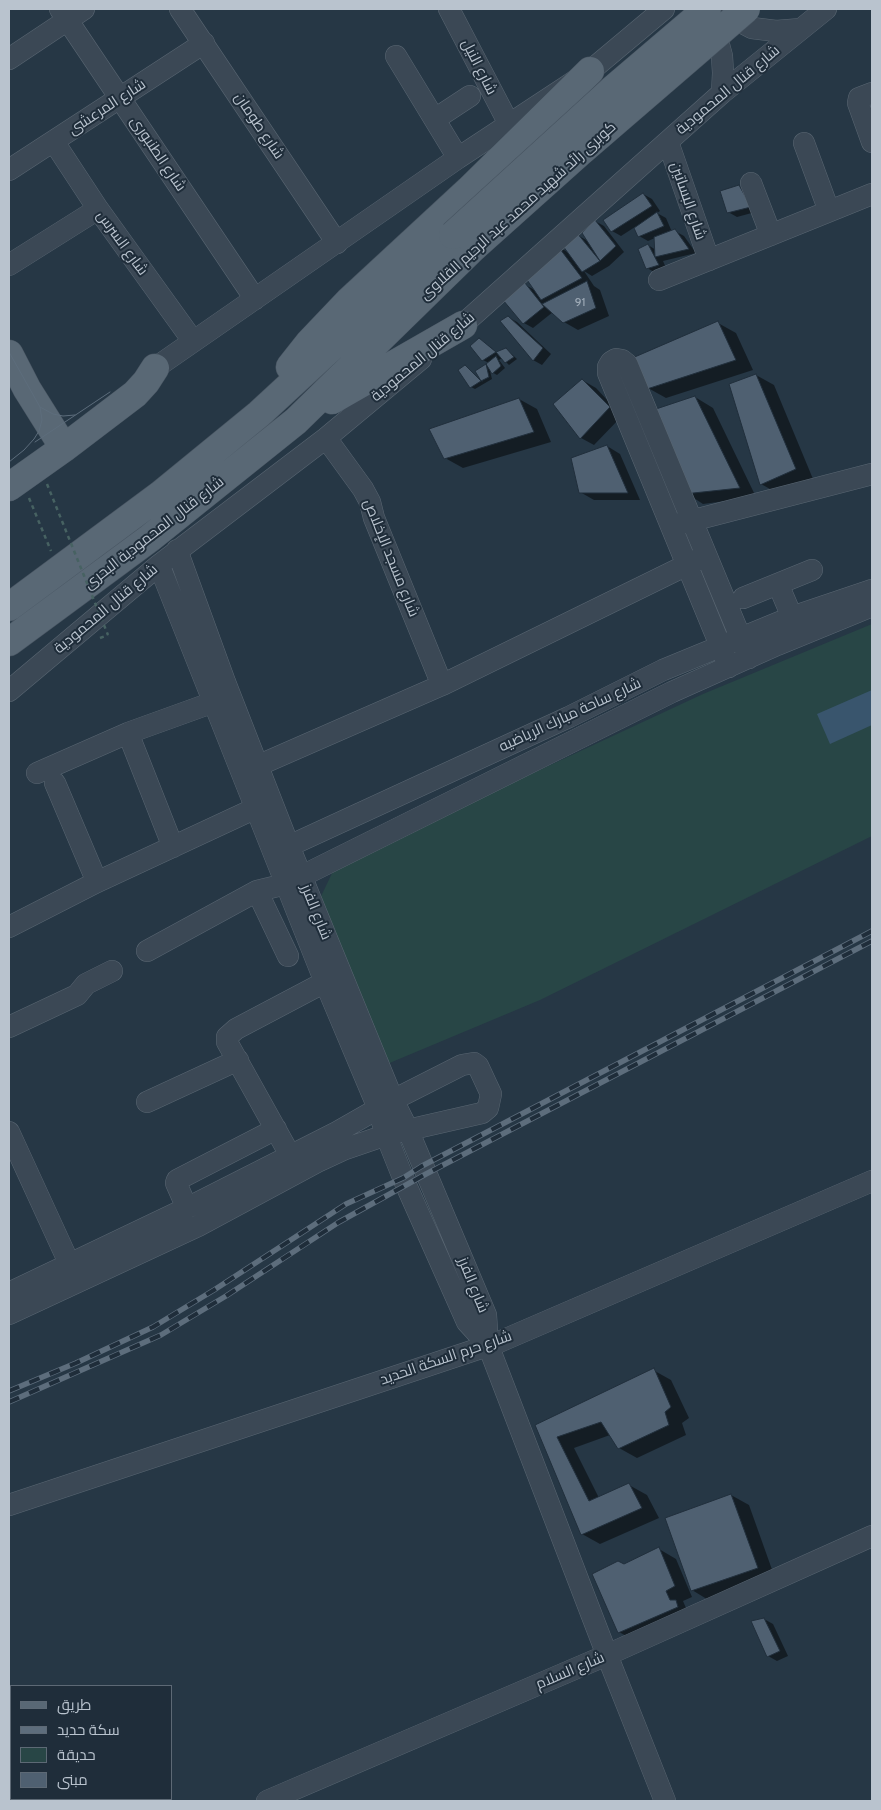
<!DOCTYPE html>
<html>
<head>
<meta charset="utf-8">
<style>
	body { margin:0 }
	#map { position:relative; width:881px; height:1810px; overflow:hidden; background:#263745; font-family:Cabin,Cairo,sans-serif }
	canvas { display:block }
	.frame { position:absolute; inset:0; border:10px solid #b9c3ce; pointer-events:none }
	.legend { position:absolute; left:10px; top:1685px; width:162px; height:115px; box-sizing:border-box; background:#1f2d3a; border:1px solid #5d6975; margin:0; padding:6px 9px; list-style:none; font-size:15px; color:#b9c3ce }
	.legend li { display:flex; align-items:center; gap:10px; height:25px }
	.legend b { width:25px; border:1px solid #5d6975 }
</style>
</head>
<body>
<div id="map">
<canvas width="881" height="1810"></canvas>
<div class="frame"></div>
<ul class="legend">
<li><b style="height:6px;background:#596875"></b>طريق</li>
<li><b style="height:6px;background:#5d6d7c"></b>سكة حديد</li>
<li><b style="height:14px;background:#284646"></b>حديقة</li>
<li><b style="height:14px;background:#4f6071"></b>مبنى</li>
</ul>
</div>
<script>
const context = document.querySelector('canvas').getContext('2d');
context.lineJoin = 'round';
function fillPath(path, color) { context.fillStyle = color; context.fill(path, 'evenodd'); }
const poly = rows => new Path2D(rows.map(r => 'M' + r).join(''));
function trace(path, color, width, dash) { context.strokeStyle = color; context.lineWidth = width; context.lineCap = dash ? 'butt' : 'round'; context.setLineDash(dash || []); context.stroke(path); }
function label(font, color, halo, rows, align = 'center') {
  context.font = font + ' Cabin,Cairo,sans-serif'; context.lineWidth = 4; context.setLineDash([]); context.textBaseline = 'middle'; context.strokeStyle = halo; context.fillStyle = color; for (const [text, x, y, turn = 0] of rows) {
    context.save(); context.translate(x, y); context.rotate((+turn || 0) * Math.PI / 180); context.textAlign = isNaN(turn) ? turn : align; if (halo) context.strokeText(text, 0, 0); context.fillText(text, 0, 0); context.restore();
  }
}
const green = poly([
	[872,624,872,836,540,1000,380,1067,313,913,335,867,473,801,703,694]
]);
const water = poly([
	[872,690,872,725,830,744,817,714]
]);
const shadow = poly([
	[738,186,747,191,759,211,737,217,728,212],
	[643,194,652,199,660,211,657,213,666,218,672,232,675,231,684,236,696,253,663,261,667,270,656,273,647,268,648,245,656,250,655,238,648,241,639,236,635,227,621,236,612,231],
	[595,221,604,226,624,252,609,266,592,276,584,271,594,286,600,290,609,316,578,330,564,322,553,312,533,328,524,323,525,285,537,291,557,246,571,254,577,235,588,241],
	[508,317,517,322,551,354,542,365,533,360],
	[718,323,736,333,753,370,666,398,648,388],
	[488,345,497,353,506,349,517,359,509,365,502,358,499,360,505,368,497,375,490,371,492,379,475,389,471,387,469,369,483,382,477,371,489,363,483,360],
	[756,375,774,385,813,479,779,494,761,484],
	[582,380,596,388,622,416,594,445,581,438],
	[695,397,713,408,756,497,703,504,686,493],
	[519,399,537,409,551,442,463,468,445,458],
	[607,446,620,454,640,500,594,500,580,492],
	[653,1370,671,1380,689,1418,682,1423,686,1435,637,1458,619,1448,610,1435,574,1448,599,1498,629,1485,647,1495,659,1518,600,1544,582,1534,536,1426],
	[731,1495,749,1505,775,1578,710,1601,692,1590],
	[659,1549,676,1559,692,1597,683,1601,686,1608,693,1612,637,1642,619,1632,624,1566],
	[764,1619,773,1624,788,1656,777,1661,768,1656]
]);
const building = poly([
	[739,185,751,207,727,213,720,191,739,185],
	[643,193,652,206,611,232,603,220,643,193],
	[657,212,664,226,638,237,634,228,657,212],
	[595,220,616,246,600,261,582,233,595,220],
	[675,229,689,249,655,257,654,237,675,229],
	[577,233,600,261,582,272,563,246,577,233],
	[648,244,659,265,646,269,638,249,648,244],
	[557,245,582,278,541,300,523,274,557,245],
	[587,281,596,308,563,323,542,304,587,281],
	[525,283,544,307,523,324,503,300,525,283],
	[508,316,543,348,533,361,500,321,508,316],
	[718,321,736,360,647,389,630,359,718,321],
	[479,338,496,352,482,361,470,346,479,338],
	[506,348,514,357,505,363,496,352,506,348],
	[496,356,501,366,492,374,486,364,496,356],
	[486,364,489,377,481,381,475,371,486,364],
	[465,365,481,381,470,388,458,370,465,365],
	[756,374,796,469,760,485,729,384,756,374],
	[582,379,610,407,580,439,553,404,582,379],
	[695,396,740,488,684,494,656,409,695,396],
	[519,398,534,432,444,459,429,429,519,398],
	[607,445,628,493,579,493,571,458,607,445],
	[654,1368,671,1407,665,1412,669,1425,618,1449,601,1422,557,1437,589,1501,629,1483,642,1508,581,1535,535,1425,654,1368],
	[731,1494,758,1568,691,1591,665,1518,731,1494],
	[659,1547,675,1586,666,1591,670,1600,676,1600,678,1607,618,1633,592,1574,618,1561,624,1564,659,1547],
	[764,1618,780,1651,767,1657,751,1621,764,1618]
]);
const path = poly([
	[29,498,51,551],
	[100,638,108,635]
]);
const minor = poly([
	[60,9,255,299],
	[180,9,337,243],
	[449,9,509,124],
	[724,9,737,20,752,28,776,31,801,29],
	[708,24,718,41,722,56,723,73,722,93],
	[396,56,458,158],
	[9,59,84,9],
	[872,93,859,98,858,103,872,142],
	[435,119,470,96],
	[54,142,98,209,193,341],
	[668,142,709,260],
	[804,143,829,211],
	[9,170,204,43],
	[751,183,771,235],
	[9,265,98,209],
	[659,280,872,194],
	[451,335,722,93,826,9],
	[155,368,458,158,590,71,664,9],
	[326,438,363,489,370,502,374,518,442,685],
	[679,524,872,474],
	[177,550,225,682,289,846,393,1100,408,1130,486,1315,488,1345,607,1655,665,1801],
	[159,565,325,982,378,1108,386,1135,406,1185,467,1322,488,1345],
	[778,584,792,617],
	[743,598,812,570],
	[729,667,608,373,608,367,611,362,616,359,622,360,627,364,749,658],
	[9,691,159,565,326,438,421,359],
	[128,733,173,847],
	[257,766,442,685,699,559],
	[37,773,128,733,214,702],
	[55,783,97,882],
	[276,852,569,717,663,670,792,617,872,590],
	[257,891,288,956],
	[9,927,97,882,256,808],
	[147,951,257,891,286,884,302,876,672,692,777,645,872,606],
	[9,1027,77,995,86,984,112,971],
	[147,1102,238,1060],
	[9,1132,70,1265],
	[290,1155,227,1042,227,1037,236,1029,325,982],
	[187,1208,176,1183,177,1180,276,1129],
	[9,1293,187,1208,337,1132,393,1100,462,1065,474,1063,478,1066,491,1094,488,1108,482,1113,386,1135,345,1149,317,1162,198,1226,9,1314],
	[9,1505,499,1342,872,1181],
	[267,1801,607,1655,872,1536]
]);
const major = poly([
	[9,354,27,389,64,448],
	[290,367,309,343,349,301,469,190,590,71],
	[332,400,463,325],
	[9,487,64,448,135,394,146,382,155,368],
	[9,607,160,495,259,414,453,235],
	[9,642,150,538,296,421,474,247]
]);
const tram = poly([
	[9,352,40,407,42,420,39,431,34,439,24,450,9,462],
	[40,407,53,414,63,416,75,415],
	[35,442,110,392]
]);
const rail = poly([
	[9,1391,76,1363,153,1327,214,1290,346,1204,403,1178,422,1166,872,931],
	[9,1402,161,1335,226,1296,339,1222,426,1174,872,941]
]);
const pathBridge = poly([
	[47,484,108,635]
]);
const majorBridge = poly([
	[453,235,612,90,707,9],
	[474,247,579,153,746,9]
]);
const numberNames = [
	["91",580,302]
];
const streetNames = [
	["شارع النيل",479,67,63],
	["شارع قنال المحمودية",728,90,-40],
	["شارع المرعشى",107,107,-33],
	["شارع طومان",259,126,56],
	["شارع الطنبورى",158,154,56],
	["شارع البساتين",688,201,71],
	["كوبرى رائد شهيد محمد عبد الرحيم القلاوى",518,211,-42],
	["شارع السرس",122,243,54],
	["شارع قنال المحمودية",423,357,-40],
	["شارع قنال المحمودية البحرى",154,533,-38],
	["شارع مسجد الإخلاص",391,558,68],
	["شارع قنال المحمودية",106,609,-40],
	["شارع ساحة مبارك الرياضيه",570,715,-25],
	["شارع الفرز",316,912,68],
	["شارع الفرز",473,1285,68],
	["شارع حرم السكة الحديد",446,1358,-19],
	["شارع السلام",570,1671,-23]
];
fillPath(green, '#284646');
fillPath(water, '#39556d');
fillPath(shadow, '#0007');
fillPath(building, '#4f6071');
trace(building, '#212f3c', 1);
trace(minor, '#596672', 22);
trace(major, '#475461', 29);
trace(path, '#476262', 2.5, [4, 4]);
trace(minor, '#3b4855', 21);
trace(major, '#596875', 28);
trace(tram, '#5d6d7c', 1);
trace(rail, '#5d6d7c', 5.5);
trace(rail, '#1f2d3a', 4, [11]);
trace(majorBridge, '#475461', 29, []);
trace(pathBridge, '#476262', 2.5, [4, 4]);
trace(majorBridge, '#596875', 28);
label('12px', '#9eaab7', null, numberNames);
label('15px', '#b9c3ce', '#1f2d3a', streetNames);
</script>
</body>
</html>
